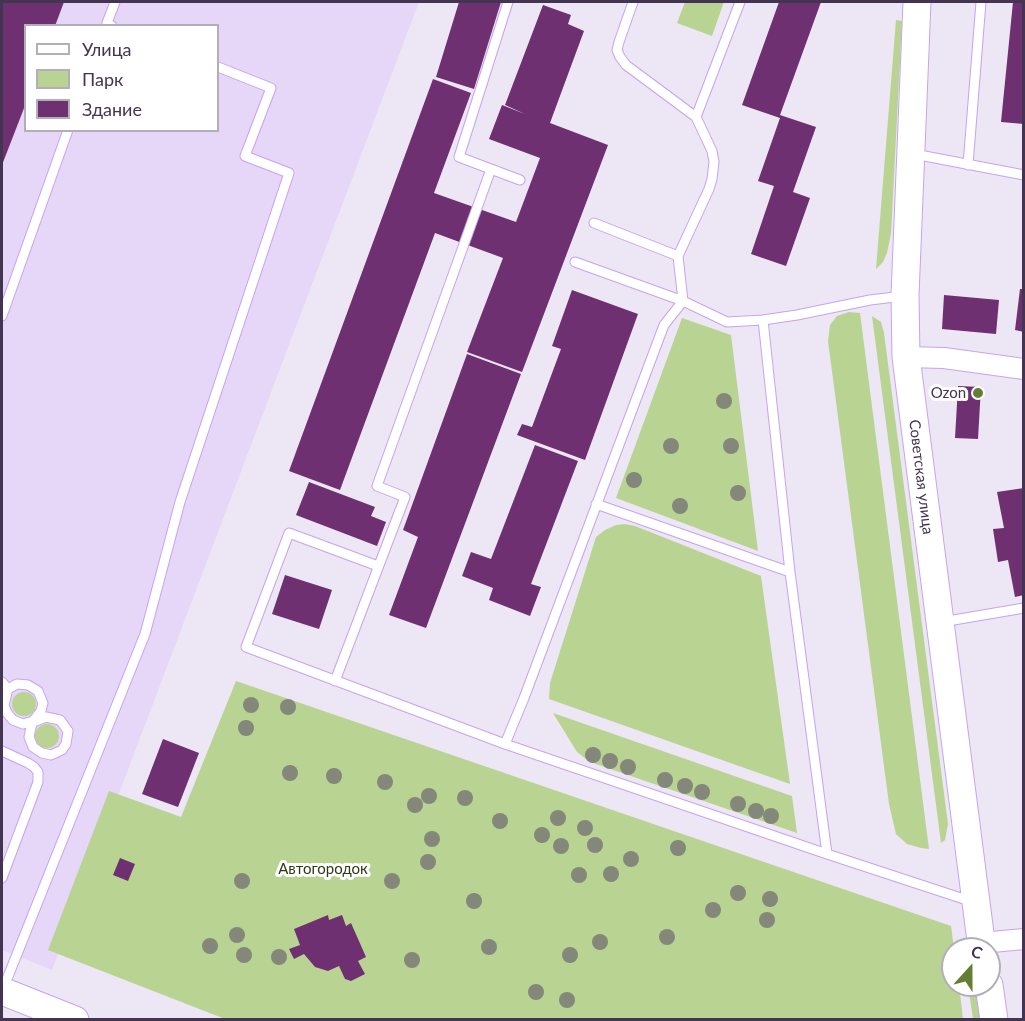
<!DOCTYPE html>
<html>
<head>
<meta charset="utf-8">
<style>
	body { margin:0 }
	#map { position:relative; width:1025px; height:1021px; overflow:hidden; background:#ede6f5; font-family:Lato,sans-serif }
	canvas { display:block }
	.frame { position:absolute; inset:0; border:3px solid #433452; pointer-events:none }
	.legend { position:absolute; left:24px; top:24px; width:195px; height:108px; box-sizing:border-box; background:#fff; border:2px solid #b4aeba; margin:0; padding:8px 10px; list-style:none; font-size:18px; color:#433452 }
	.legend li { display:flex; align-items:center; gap:12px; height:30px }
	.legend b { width:30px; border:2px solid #b4aeba }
	.north { position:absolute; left:941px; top:937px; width:60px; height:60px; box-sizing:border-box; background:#fff; border:2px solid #b4aeba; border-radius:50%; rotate:21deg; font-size:16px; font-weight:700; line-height:24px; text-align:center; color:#433452 }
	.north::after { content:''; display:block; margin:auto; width:21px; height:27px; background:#637f33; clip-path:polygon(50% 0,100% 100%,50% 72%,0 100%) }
</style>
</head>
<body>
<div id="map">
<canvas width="1025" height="1021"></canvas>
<div class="frame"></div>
<ul class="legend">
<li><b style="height:8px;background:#fff"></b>Улица</li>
<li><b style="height:16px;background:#b9d393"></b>Парк</li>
<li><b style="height:16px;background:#6f3071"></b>Здание</li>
</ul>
<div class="north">С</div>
</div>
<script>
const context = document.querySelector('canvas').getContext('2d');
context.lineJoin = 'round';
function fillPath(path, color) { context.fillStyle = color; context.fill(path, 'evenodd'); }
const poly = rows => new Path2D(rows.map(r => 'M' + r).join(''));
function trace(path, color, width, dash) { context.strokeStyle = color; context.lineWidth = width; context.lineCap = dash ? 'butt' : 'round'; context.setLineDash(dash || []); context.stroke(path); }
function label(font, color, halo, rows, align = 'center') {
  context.font = font + ' Lato,sans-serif'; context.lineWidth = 6; context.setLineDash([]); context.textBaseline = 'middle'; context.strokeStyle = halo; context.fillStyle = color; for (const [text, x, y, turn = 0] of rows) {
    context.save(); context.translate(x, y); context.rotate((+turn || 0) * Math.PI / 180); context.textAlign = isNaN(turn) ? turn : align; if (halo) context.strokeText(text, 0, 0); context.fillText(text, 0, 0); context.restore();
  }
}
const built = poly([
	[2,2,419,2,52,970,2,950],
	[26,26,218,26,218,130,26,130]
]);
const green = poly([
	[685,2,724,2,712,36,677,23],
	[896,20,902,21,891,234,887,253,883,262,876,269],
	[849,312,860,313,929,849,921,848,907,844,896,834,889,804,828,341,830,325,837,316],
	[872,316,881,322,884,333,948,824,945,840,941,843],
	[682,318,731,335,758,551,616,498],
	[625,524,635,526,761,576,790,784,549,699,550,683,596,537,605,530,616,525],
	[236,681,951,926,954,949,953,949,953,985,959,985,963,1019,225,1019,48,950,109,791,181,817],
	'12 704a12 12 0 1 1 24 0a12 12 0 1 1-24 0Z',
	[553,713,792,796,797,833,590,762,577,752],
	'35 736a12 12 0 1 1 24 0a12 12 0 1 1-24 0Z',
	[968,985,978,985,982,1019,973,1019]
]);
const building = poly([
	[2,2,64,2,55,26,26,26,26,103,2,165],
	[459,2,501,2,474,89,436,77],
	[779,2,821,2,780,115,816,127,793,192,810,198,786,266,751,254,774,186,758,181,780,118,742,105],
	[1013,2,1024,2,1024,124,1001,122],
	[543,5,571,15,568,24,584,31,550,123,608,145,522,372,467,352,503,258,435,233,340,490,289,471,433,79,471,93,434,193,516,222,540,158,489,139,502,105,525,114,505,105],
	[1020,289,1024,289,1024,332,1015,330],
	[572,290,638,314,585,460,517,435,522,424,532,427,561,349,552,346],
	[944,295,999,300,996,334,942,329],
	[467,354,521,374,426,628,389,615,418,537,403,530],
	[958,386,981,387,978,439,955,438],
	[535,445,578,461,531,584,541,587,530,616,489,600,493,588,462,576,471,552,491,559],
	[309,482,375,507,371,516,386,522,377,546,296,515],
	[1024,488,1024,595,1015,597,1008,560,998,562,993,529,1004,528,997,492],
	[285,575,332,590,319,629,272,614],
	[163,739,199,753,178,807,142,794],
	[120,858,135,864,128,881,113,875],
	[328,915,329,920,342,915,346,926,351,923,366,957,358,961,365,974,351,981,345,979,339,966,328,971,315,967,304,954,294,959,289,949,300,945,294,929]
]);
const service = poly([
	[508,2,459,157,520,180],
	[112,26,107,23,115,2],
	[696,117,740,2],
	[914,154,1024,175],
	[968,165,981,2],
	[594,223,678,256],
	[575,262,683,301,678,256,709,189,712,179,714,162,712,151,696,117,626,65,620,57,617,50,619,42,633,2],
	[903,296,870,300,797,315,763,320,727,322,683,301,664,325,524,698,505,744,827,854,973,902],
	[2,316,68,130],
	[763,320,790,572,827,854],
	[596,504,790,572],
	[378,566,289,533,246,647,505,744],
	[942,622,1024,608],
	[335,681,405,497,377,486,491,169],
	[2,682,8,689,4,705,7,713,13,720,23,724,33,721,36,721,46,717,60,720,68,731,66,744,62,750,51,755,42,753,33,747,29,737,31,727,33,721,41,711,43,703,38,691,28,685,17,684,8,689],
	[2,751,28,763,34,767,38,772,38,782,2,878],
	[3,989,145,634,180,502,289,173,245,156,271,88,218,67]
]);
const minor = poly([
	[906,357,944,358,1024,369],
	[981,943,1024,939]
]);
const secondary = poly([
	[917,2,905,295,906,357,982,949],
	[989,985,994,1020],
	[2,991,75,1020]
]);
const trees = [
	[724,401],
	[671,446],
	[731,446],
	[634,480],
	[738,493],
	[680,506],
	[251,705],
	[288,707],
	[246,728],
	[593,755],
	[610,761],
	[628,767],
	[290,773],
	[334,776],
	[665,780],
	[385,782],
	[685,786],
	[702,792],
	[429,796],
	[465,798],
	[738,804],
	[415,805],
	[756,811],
	[771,816],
	[558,818],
	[500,821],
	[585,828],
	[542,835],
	[432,839],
	[595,845],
	[561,846],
	[678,848],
	[631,859],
	[428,862],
	[611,874],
	[579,875],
	[242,881],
	[392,881],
	[738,893],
	[770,899],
	[474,901],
	[713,910],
	[767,920],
	[237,935],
	[667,937],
	[600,942],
	[210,946],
	[489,947],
	[244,955],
	[570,955],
	[279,957],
	[412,960],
	[536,992],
	[567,1000]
];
const markers = [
	[978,393,6,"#637f33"]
];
const poiNames = [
	["Ozon",966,393]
];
const streetNames = [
	["Советская улица",921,477,83]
];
const parkNames = [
	["Автогородок",323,869]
];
fillPath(built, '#e6d6f8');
fillPath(green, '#b9d393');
fillPath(building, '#6f3071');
trace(service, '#c7a3ed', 11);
trace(minor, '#c7a3ed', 22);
trace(secondary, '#c7a3ed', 29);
trace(service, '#fff', 9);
trace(minor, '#fff', 20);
trace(secondary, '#fff', 27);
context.fillStyle = '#83887a';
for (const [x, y] of trees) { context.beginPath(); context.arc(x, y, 8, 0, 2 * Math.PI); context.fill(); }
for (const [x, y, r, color] of markers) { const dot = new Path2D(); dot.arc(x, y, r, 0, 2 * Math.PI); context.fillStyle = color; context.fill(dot); trace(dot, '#fff', 2); }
label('15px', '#433452', '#fff', poiNames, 'right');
label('15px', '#433452', '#fff', streetNames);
label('15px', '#2d3b15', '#fff', parkNames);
</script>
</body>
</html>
